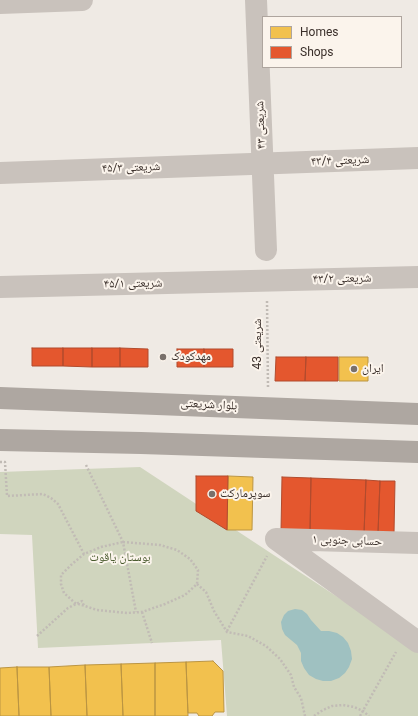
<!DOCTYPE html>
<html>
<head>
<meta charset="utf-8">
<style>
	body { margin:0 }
	#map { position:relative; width:418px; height:716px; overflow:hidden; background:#efeae4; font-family:Roboto,sans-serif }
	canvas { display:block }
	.legend { position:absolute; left:262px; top:16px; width:140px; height:52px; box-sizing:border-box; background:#fbf4ec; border:1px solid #aea59e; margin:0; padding:5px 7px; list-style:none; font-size:12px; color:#3a2f2a }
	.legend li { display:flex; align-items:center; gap:8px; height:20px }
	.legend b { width:20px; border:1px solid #aea59e }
</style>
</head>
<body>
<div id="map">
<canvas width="418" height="716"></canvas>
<ul class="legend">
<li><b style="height:11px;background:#f2c14e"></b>Homes</li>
<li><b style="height:11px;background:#e4572e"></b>Shops</li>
</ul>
</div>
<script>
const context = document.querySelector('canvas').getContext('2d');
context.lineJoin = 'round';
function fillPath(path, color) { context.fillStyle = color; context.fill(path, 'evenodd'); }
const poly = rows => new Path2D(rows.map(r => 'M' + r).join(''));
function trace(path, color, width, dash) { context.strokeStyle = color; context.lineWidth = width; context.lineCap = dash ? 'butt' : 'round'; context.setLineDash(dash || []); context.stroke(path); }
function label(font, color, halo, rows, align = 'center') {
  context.font = font + ' Roboto,"Noto Naskh Arabic",sans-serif'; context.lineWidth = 4; context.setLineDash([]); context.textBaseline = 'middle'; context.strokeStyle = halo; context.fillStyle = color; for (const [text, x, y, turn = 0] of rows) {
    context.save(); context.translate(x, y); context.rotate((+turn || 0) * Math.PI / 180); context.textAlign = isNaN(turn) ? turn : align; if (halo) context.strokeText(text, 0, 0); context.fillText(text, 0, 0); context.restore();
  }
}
const green = poly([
	[140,467,418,650,418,716,227,716,221,640,38,648,32,535,0,534,0,472]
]);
const water = poly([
	[295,609,302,610,307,614,311,620,321,631,329,631,337,633,343,637,348,643,351,651,352,659,349,667,345,673,339,678,331,681,323,681,316,679,309,675,304,668,301,661,301,653,297,645,285,635,282,629,281,622,284,615,288,611]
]);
const homes = poly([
	[339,357,368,357,368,381,339,381,339,357],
	[228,476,253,477,252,530,227,530,228,476],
	[213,661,223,671,224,712,215,712,212,716,199,716,197,713,188,713,186,662,213,661],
	[186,662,188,716,155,716,155,663,186,662],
	[155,663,155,716,123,716,121,664,155,663],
	[121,664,123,716,87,716,85,665,121,664],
	[85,665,87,716,51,716,49,667,85,665],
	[17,667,19,716,0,716,0,668,17,667],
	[17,667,49,667,51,716,19,716,17,667]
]);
const shops = poly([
	[32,348,63,348,63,366,32,366,32,348],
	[63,348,92,348,92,367,63,366,63,348],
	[92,348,120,348,120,367,92,367,92,348],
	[120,348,148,349,148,367,120,367,120,348],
	[177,349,204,349,204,367,177,367,177,349],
	[204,349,233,349,233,367,204,367,204,349],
	[276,357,306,357,305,381,275,381,276,357],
	[306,357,338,357,338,381,305,381,306,357],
	[196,476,228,476,227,530,196,511,196,476],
	[282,477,311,478,310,532,281,531,282,477],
	[311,478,366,480,364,534,310,532,311,478],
	[366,480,380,481,378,533,364,534,366,480],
	[380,481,395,481,394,533,378,533,380,481]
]);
const path = poly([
	[267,301,268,388],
	[0,462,5,462,7,496,43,494,51,498,58,504,84,554],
	[86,465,123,542,136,612],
	[123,542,160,545,177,550,190,559,198,570,197,584,185,595,165,604,142,612,127,613,97,610,85,606,75,603,64,593,61,584,61,575,71,565,84,554,101,547,123,542],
	[197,584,206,592,214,611,227,632,248,636,266,646,280,659,291,675,294,687,301,698,305,716],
	[142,612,152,643],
	[227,631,267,556],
	[37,636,68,608,82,601,84,606],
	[314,716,323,710,332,706,343,705,354,707,363,711,369,716],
	[360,716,396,652]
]);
const minor = poly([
	[256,0,266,250],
	[0,3,82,0],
	[0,173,418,158],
	[0,287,418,277],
	[276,539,418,642],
	[276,539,418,543]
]);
const major = poly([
	[0,398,418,414],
	[0,440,141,443,418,452]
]);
const markers = [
	[163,357,4,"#79706b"],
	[354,369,4,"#79706b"],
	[212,494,4,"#79706b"]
];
const streetNames = [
	["شریعتی ۴۳",261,125,-92],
	["شریعتی ۴۳/۴",340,161,-2],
	["شریعتی ۴۵/۳",131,168,-2],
	["شریعتی ۴۳/۲",342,279,-1],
	["شریعتی ۴۵/۱",133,284,-1],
	["شریعتی 43",258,344,-90],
	["بلوار شریعتی",209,405,3],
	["حسابی جنوبی ۱",347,541,2]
];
const poiNames = [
	["مهدکودک",171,357],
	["ایران",362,369],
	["سوپرمارکت",220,494]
];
const parkNames = [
	["بوستان یاقوت",120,558]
];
fillPath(green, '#d0d5be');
fillPath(water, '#9fc1c1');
fillPath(homes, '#f2c14e');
trace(homes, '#bb9543', 1);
fillPath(shops, '#e4572e');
trace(shops, '#b14b2d', 1);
trace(path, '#c1bbb5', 2.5, [2, 2]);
trace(minor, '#c9c2bc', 22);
trace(major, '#aea7a1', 22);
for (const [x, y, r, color] of markers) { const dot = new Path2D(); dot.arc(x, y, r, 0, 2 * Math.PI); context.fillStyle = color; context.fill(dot); trace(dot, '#fbf4ec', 1.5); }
label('12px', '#3a2f2a', '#fbf4ec', streetNames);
label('12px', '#3a2f2a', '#fbf4ec', poiNames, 'left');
label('12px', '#48592d', '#fbf4ec', parkNames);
</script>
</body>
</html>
